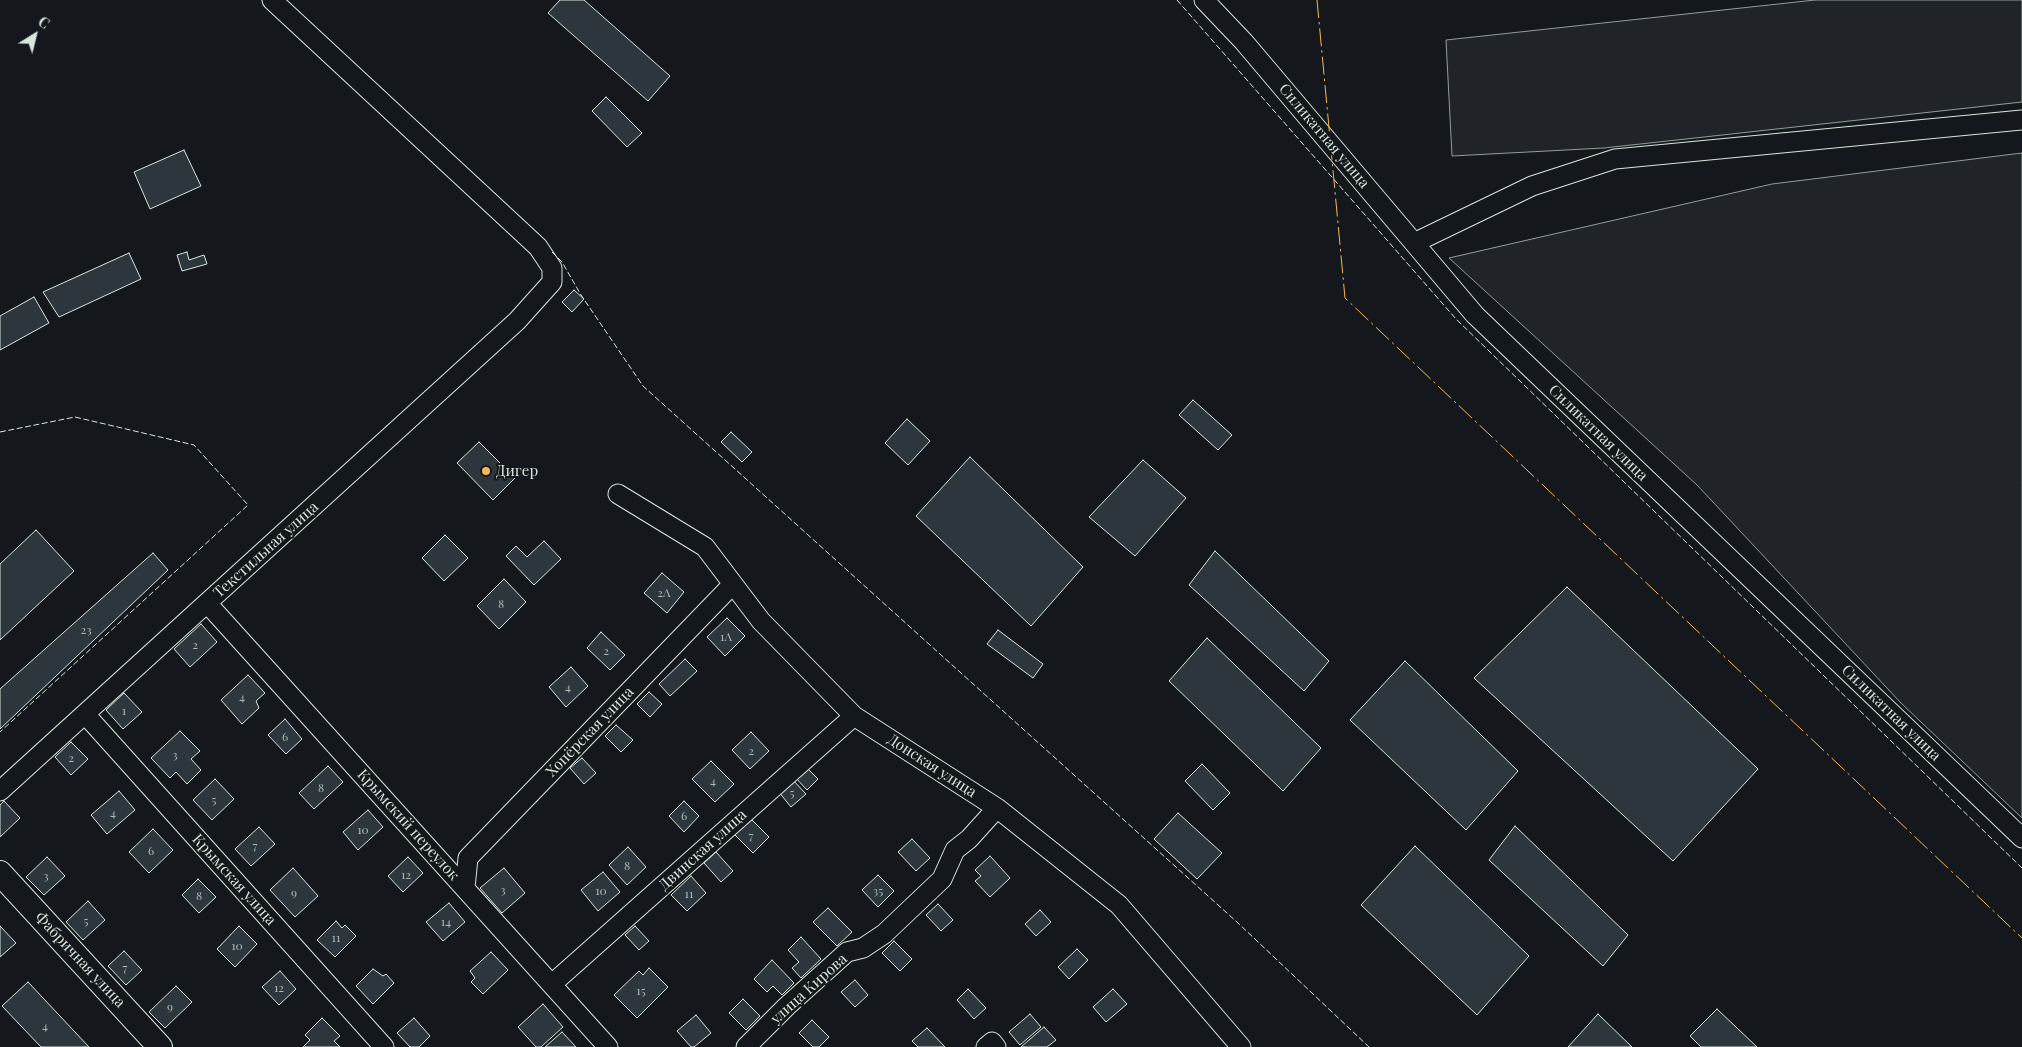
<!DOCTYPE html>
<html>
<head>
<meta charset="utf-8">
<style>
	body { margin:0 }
	#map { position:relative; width:2022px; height:1047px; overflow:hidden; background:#14181c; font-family:"Playfair Display",serif }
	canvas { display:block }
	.north { position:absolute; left:10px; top:10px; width:50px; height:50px; -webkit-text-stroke:4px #14181c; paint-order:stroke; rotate:36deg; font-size:14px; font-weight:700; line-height:20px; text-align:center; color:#d8e6dc }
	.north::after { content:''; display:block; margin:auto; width:18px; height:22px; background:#d8e6dc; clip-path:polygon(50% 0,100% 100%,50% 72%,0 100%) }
</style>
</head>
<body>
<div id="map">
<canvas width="2022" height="1047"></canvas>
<div class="north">С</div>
</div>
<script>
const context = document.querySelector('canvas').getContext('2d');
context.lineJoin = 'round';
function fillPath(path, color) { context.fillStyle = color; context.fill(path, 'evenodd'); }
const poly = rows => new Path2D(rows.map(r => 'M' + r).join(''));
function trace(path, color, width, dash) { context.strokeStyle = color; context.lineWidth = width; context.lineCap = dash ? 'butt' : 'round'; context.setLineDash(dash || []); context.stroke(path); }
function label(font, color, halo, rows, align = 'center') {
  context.font = font + ' "Playfair Display",serif'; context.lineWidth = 4; context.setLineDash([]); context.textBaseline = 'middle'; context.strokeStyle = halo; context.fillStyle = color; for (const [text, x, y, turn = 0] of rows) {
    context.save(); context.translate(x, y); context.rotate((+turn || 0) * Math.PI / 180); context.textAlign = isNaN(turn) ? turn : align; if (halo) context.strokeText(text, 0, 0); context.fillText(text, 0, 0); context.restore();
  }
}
const green = poly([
	[1815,0,2022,0,2022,102,1604,148,1452,156,1446,40,1815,0],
	[2022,153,2022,818,1901,703,1697,485,1449,258,1772,184,2022,153]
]);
const building = poly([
	[560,0,584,0,670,76,648,101,548,13,560,0],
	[606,97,642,133,627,147,592,111,606,97],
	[184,150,201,186,150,209,134,172,184,150],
	[187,252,189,260,204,255,207,264,182,271,177,255,187,252],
	[129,253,141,279,59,317,43,292,129,253],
	[574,290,584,299,572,312,562,302,574,290],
	[34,297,49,323,0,350,0,316,34,297],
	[1193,400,1232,435,1218,450,1179,415,1193,400],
	[907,419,930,441,908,465,885,443,907,419],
	[731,432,752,452,742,462,721,442,731,432],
	[479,442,515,478,493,500,457,463,479,442],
	[970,457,1083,567,1031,626,916,516,970,457],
	[1143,460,1186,498,1135,556,1089,517,1143,460],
	[36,530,74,571,0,640,0,564,36,530],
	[445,535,468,558,444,581,422,558,445,535],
	[544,541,561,559,534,585,506,556,516,546,527,557,544,541],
	[1215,551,1329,661,1304,691,1189,585,1215,551],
	[153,553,168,570,0,729,0,689,153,553],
	[662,573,684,592,667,613,644,593,662,573],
	[504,579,526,602,499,629,477,606,504,579],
	[1567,587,1758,769,1673,861,1474,678,1567,587],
	[727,618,745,636,725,656,707,637,727,618],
	[201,624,217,642,190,667,174,649,201,624],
	[998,630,1043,664,1033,678,987,644,998,630],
	[601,632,625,655,610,670,587,648,601,632],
	[1207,638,1321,748,1283,791,1169,681,1207,638],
	[685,659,697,671,670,696,659,684,685,659],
	[1405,661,1518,771,1466,830,1350,720,1405,661],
	[571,667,588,686,566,707,549,687,571,667],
	[248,675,265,693,256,701,259,708,242,724,221,700,248,675],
	[649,692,662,704,650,717,637,704,649,692],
	[124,693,142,712,123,729,106,710,124,693],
	[285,719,302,739,286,754,268,735,285,719],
	[616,725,633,740,621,752,605,736,616,725],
	[180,731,200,751,191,759,201,770,187,784,176,772,170,778,151,758,180,731],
	[751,732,769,751,750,769,732,750,751,732],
	[71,742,88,759,71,775,55,757,71,742],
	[582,758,596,773,584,784,570,768,582,758],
	[711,761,734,784,715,802,692,779,711,761],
	[1202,764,1230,793,1213,810,1185,781,1202,764],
	[328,766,343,782,314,809,299,793,328,766],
	[805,766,818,779,807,790,794,776,805,766],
	[215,779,234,799,212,820,193,800,215,779],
	[792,779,806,794,791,807,778,791,792,779],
	[119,791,135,810,107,834,91,815,119,791],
	[4,801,20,818,0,837,0,805,4,801],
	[684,801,699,816,684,832,669,816,684,801],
	[368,810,383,827,358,850,343,832,368,810],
	[1178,813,1222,853,1197,879,1154,839,1178,813],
	[750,818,769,837,753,853,734,834,750,818],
	[1515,826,1628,935,1603,966,1489,860,1515,826],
	[259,827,275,844,251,866,235,849,259,827],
	[153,829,173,850,149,873,129,852,153,829],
	[912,839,930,858,916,871,898,852,912,839],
	[1415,846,1529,956,1477,1015,1361,905,1415,846],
	[628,847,646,867,627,885,609,865,628,847],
	[716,852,733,871,721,882,704,863,716,852],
	[990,856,1010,878,990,897,975,881,981,876,975,870,990,856],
	[47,857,65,876,44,895,26,877,47,857],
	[408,857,423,873,403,892,388,876,408,857],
	[293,868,318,896,295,917,270,890,293,868],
	[504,868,525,893,502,913,480,888,504,868],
	[603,872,620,892,598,911,581,890,603,872],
	[878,875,894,891,878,907,862,890,878,875],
	[691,876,706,893,687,911,671,895,691,876],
	[198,879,216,897,199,913,182,895,198,879],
	[88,901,105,920,83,940,66,922,88,901],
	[449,903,465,922,443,941,426,922,449,903],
	[938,904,953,920,941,931,926,915,938,904],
	[828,908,852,932,837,946,813,922,828,908],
	[1040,910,1051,922,1036,936,1025,924,1040,910],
	[336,921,342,928,345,925,356,936,335,957,317,940,336,921],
	[0,926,16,943,0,957,0,926],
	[239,926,257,944,235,967,217,949,239,926],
	[635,926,649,941,639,950,625,935,635,926],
	[801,937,821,959,801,978,792,968,799,962,788,950,801,937],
	[894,941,912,959,900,971,882,953,894,941],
	[1077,949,1088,960,1069,979,1058,967,1077,949],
	[124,951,142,970,126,985,108,966,124,951],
	[491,952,508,970,483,994,471,982,475,978,470,971,491,952],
	[772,960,794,983,782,995,773,986,767,992,754,979,772,960],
	[649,968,668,987,637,1018,614,995,639,971,643,975,649,968],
	[373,969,383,976,386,974,394,983,373,1004,356,986,373,969],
	[280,971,296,989,279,1005,262,987,280,971],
	[855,980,868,995,855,1007,841,992,855,980],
	[28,982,89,1047,41,1047,2,1006,28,982],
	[176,986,192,1002,165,1028,149,1012,176,986],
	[968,989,986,1008,974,1019,957,1000,968,989],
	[1113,989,1127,1004,1106,1022,1093,1007,1113,989],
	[743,999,760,1016,746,1030,729,1013,743,999],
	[543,1004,563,1027,541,1047,536,1047,518,1027,543,1004],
	[1717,1009,1757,1047,1701,1047,1690,1036,1717,1009],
	[1030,1014,1041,1027,1020,1045,1009,1032,1030,1014],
	[1598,1014,1632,1047,1568,1047,1598,1014],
	[696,1015,711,1033,694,1047,691,1047,677,1031,696,1015],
	[322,1018,340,1036,334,1041,340,1047,303,1047,310,1040,305,1035,322,1018],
	[414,1018,430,1036,419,1047,410,1047,397,1033,414,1018],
	[812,1020,829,1037,819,1047,813,1047,799,1033,812,1020],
	[1044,1027,1056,1040,1047,1047,1021,1047,1044,1027],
	[927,1028,945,1047,918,1047,912,1041,927,1028],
	[562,1032,576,1047,545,1047,562,1032]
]);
const minor = poly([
	[1204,0,1244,42,1475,315,2022,838],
	[1414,243,1532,186,1615,159,2022,120],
	[618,494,705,547,761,621,854,716,997,808,1119,905,1241,1047],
	[207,603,608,1047],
	[85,714,384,1047],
	[0,791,517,321,552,282,552,268,538,247,272,0],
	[465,888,468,858,733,584],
	[552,984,854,716],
	[746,1047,787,1006,847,952,863,948,884,934,942,879,955,850,969,839,997,808],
	[986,1047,992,1042,996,1047]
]);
const major = poly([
	[0,873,160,1047]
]);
const fence = poly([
	[1177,0,1456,319,2022,868],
	[552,252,562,262,581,295,643,386,1238,923,1369,1047],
	[0,432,75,417,194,445,248,505,0,732]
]);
const power = poly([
	[1317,0,1345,298,2022,938]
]);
const markers = [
	[486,471,5,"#ffb74d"]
];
const numberNames = [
	["2А",664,593],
	["8",501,604],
	["23",86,630],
	["1А",726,637],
	["2",195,645],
	["2",606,651],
	["4",568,687],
	["4",242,697],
	["1",124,711],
	["6",285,737],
	["2",751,751],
	["3",175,755],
	["2",71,758],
	["4",713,781],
	["8",321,788],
	["5",792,793],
	["5",214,800],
	["4",113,813],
	["6",684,816],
	["10",363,830],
	["7",751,836],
	["7",255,846],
	["6",151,851],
	["8",627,866],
	["12",406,875],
	["3",46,876],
	["3",503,890],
	["10",601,891],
	["35",878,891],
	["9",294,893],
	["11",689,894],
	["8",199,896],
	["5",86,921],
	["14",446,922],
	["11",336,938],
	["10",237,946],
	["7",125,968],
	["12",279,988],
	["15",641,991],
	["9",170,1007],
	["4",45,1026]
];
const streetNames = [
	["Силикатная улица",1324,136,50],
	["Силикатная улица",1598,433,44],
	["Текстильная улица",266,550,-42],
	["Силикатная улица",1891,713,44],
	["Хопёрская улица",590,732,-46],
	["Донская улица",932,766,33],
	["Крымский переулок",408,825,48],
	["Двинская улица",703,850,-42],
	["Крымская улица",234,880,48],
	["Фабричная улица",80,960,47],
	["улица Кирова",809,989,-42]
];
const poiNames = [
	["Дигер",496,471]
];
fillPath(green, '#202428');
trace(green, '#939e99', 1);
fillPath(building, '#2c363c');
trace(building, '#d8e6dc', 1);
trace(minor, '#d8e6dc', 21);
trace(major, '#d8e6dc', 26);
trace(minor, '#14181c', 19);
trace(major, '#14181c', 24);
trace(fence, '#d8e6dc', 1, [6, 2.5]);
trace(power, '#ffb74d', 1, [18, 4, 2.5, 4]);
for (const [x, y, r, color] of markers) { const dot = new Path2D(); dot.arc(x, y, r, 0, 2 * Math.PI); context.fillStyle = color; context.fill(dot); trace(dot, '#14181c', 2); }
label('12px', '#adbab4', null, numberNames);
label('15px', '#d8e6dc', '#14181c', streetNames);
label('15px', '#d8e6dc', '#14181c', poiNames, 'left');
</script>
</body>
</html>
